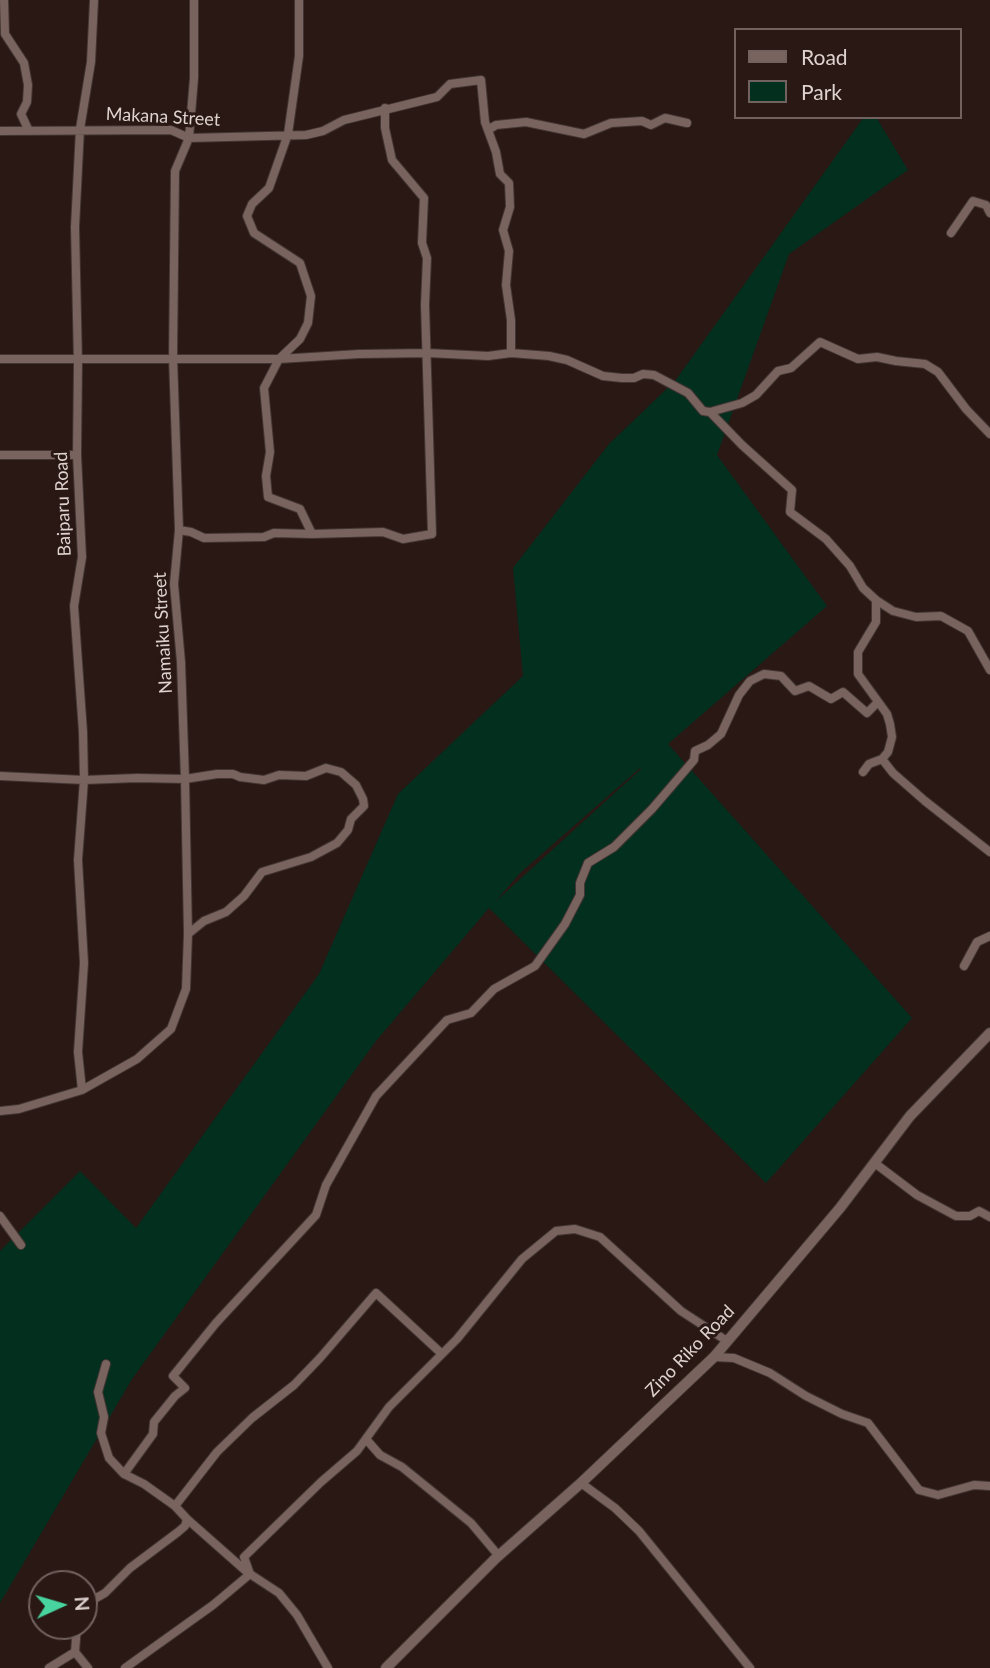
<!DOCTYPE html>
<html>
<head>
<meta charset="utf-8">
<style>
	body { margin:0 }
	#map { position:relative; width:990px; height:1668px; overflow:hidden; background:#291814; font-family:Lato,sans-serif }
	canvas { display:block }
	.legend { position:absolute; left:734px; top:28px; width:228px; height:91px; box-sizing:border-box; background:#291814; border:2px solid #71625f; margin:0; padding:9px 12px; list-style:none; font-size:21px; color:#ded2cf }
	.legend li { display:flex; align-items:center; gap:14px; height:35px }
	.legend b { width:35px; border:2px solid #71625f }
	.north { position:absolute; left:28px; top:1570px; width:70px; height:70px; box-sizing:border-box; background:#291814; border:2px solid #71625f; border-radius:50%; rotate:86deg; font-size:19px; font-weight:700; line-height:28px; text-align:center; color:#ded2cf }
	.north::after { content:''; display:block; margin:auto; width:24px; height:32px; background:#47d49e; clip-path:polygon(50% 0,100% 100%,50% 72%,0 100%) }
</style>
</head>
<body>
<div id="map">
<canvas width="990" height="1668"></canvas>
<ul class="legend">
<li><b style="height:9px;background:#78635e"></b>Road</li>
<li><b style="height:19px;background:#032f1f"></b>Park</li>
</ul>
<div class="north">N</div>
</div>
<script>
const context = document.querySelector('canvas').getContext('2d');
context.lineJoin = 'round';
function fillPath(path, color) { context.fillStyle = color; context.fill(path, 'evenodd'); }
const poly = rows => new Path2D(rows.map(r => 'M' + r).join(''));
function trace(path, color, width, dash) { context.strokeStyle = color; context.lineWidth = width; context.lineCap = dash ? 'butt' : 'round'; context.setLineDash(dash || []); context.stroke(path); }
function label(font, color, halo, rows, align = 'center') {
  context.font = font + ' Lato,sans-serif'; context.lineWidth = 6; context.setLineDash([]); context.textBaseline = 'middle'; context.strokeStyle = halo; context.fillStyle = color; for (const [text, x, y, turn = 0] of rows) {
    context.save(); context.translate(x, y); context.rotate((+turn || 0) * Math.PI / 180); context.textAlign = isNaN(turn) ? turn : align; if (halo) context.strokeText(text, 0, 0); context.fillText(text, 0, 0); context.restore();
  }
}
const green = poly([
	[864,117,876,117,908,170,789,254,717,455,827,606,668,744,912,1018,766,1183,489,908,376,1041,132,1379,0,1603,0,1251,80,1171,136,1228,319,974,398,794,523,676,513,568,609,444,675,381],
	[640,768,641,769,495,902,520,873]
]);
const street = poly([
	[4,0,5,34,24,63,28,85,27,102,21,114,29,131],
	[299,0,299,56,288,134,269,188,252,204,247,216,254,233,300,263,311,296,308,323,300,339,279,359,264,388,270,452,266,476,268,497,300,509,312,534,383,532,403,539,432,534,425,305,427,258,422,243,424,198,392,160,385,128,385,108],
	[488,130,496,125,526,122,584,134,611,123,642,121,651,125,665,118,687,123],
	[0,131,171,130,189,138,306,135,323,131,344,120,437,97,450,84,481,80,485,122,496,152,500,174,509,183,510,207,503,230,509,251,506,285,511,320,511,353],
	[951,233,973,201,986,205,990,213],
	[0,359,279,359,359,354,428,353,488,356,511,353,549,356,567,360,603,376,622,378,634,378,643,374,654,375,688,393,703,411,710,412,742,445,792,490,790,512,826,539,850,566,863,588,876,600,893,611,916,617,941,616,968,631,990,670],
	[710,412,742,403,756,395,778,371,791,368,820,342,858,359,877,357,896,361,925,364,938,372,966,409,990,434],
	[0,455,77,455],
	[179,530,191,532,204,538,264,537,274,533,312,534],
	[876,600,876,622,858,652,858,674,887,714,890,724,892,737,888,752,882,759],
	[863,772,869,764,882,759,893,773,925,801,990,852],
	[0,776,84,780,137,778,185,779,217,774,233,774,240,777,264,780,279,775,306,776,326,768,341,772,356,785,363,799,364,806,351,819,348,830,337,843,311,857,262,872,244,896,226,912,204,921,188,934],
	[964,966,977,942,990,936],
	[82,1090,78,1052,84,963,78,860,84,780,83,732,74,606,82,557,77,455,78,363,75,227,80,129,91,62,94,0],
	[0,1111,19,1109,82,1090,137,1059,171,1029,186,989,188,934,185,779,181,662,174,584,179,530,173,358,175,171,189,138,194,78,194,0],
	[876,1164,917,1195,956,1216,970,1216,979,1211,990,1217],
	[0,1216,21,1245],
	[714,1357,734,1358,770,1373,806,1396,842,1414,868,1423,919,1490,938,1495,974,1485,990,1486],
	[366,1439,380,1455,402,1467,471,1523,498,1555],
	[124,1474,153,1434,154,1422,175,1396,185,1388,173,1376,216,1323,316,1215,326,1185,376,1096,447,1020,471,1013,494,989,535,966,565,924,580,895,580,883,588,863,614,847,652,809,694,760,695,751,708,745,721,734,739,695,750,681,764,674,781,676,795,691,809,686,831,699,843,692,867,713,878,702],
	[581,1483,615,1508,639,1531,750,1668],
	[175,1506,217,1452,252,1418,294,1385,320,1358,376,1293,442,1354],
	[187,1519,247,1572],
	[250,1574,244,1557,321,1482,357,1451,389,1407,457,1339,522,1259,556,1231,575,1229,600,1237,681,1311,727,1341],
	[84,1605,105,1593,130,1568,178,1532,185,1526,187,1519,175,1506,144,1484,124,1474,109,1458,101,1433,104,1417,98,1392,106,1364],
	[75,1652,88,1668],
	[49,1668,75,1652,77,1626],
	[125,1668,213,1605,250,1574,279,1593,297,1615,328,1668]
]);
const secondary = poly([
	[386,1668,496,1558,581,1483,714,1357,840,1208,910,1116,990,1033]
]);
const streetNames = [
	["Makana Street",163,117,3],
	["Baiparu Road",63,504,-92],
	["Namaiku Street",163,633,-93],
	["Zino Riko Road",690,1351,-46]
];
fillPath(green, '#032f1f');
trace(street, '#423533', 10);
trace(secondary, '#423533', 12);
trace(street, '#78635e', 8);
trace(secondary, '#78635e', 10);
label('18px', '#ded2cf', '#291814', streetNames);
</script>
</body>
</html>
